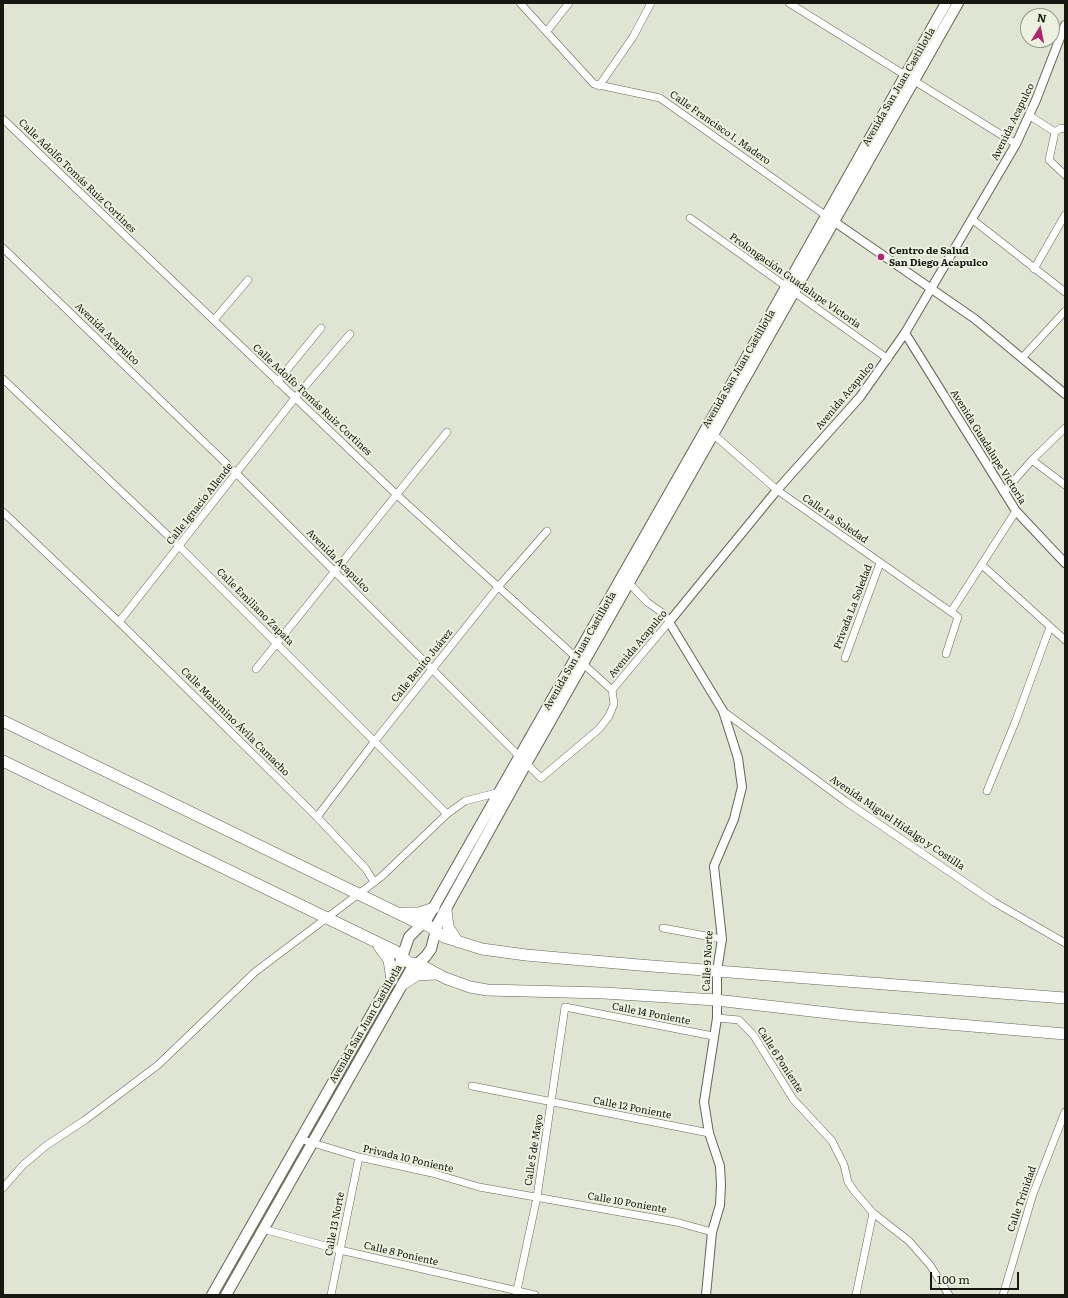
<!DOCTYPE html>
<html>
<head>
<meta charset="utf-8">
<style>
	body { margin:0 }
	#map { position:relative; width:1068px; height:1298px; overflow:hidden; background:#dfe5d2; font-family:Literata,serif }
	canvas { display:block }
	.frame { position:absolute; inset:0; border:4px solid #161811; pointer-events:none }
	.north { position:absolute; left:1020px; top:8px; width:40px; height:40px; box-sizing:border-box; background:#ecf2df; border:1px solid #969b8d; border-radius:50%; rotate:10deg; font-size:11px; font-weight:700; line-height:16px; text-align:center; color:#161811 }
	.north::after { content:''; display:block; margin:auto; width:14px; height:18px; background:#ad276d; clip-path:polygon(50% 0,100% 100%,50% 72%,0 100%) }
	.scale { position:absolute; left:930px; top:1272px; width:89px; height:18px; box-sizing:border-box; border:2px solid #161811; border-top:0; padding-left:5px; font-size:12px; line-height:14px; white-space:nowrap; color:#161811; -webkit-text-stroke:3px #ecf2df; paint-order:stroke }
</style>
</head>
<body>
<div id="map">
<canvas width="1068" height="1298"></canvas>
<div class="frame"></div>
<div class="north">N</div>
<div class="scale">100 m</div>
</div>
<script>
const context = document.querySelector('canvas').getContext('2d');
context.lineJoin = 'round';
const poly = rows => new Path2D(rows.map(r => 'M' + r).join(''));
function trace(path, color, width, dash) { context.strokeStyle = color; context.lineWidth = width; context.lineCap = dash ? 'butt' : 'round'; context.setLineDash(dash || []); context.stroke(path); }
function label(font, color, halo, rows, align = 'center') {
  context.font = font + ' Literata,serif'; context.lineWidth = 4; context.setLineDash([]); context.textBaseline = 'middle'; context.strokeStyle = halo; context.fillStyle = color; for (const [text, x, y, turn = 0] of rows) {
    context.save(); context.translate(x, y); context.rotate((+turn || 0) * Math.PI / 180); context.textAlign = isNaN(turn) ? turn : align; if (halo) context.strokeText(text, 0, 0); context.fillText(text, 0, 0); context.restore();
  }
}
const minor = poly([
	[520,3,594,84,660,98,825,215],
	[789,3,1016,144],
	[547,31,569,3],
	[599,86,633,37,651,3],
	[1030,116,1055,132],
	[3,119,397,495,612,690],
	[1055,132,1049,160,1065,175],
	[1055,132,1061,128,1065,129],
	[690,218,888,359],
	[973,220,1065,292],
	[3,248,236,473,541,778,599,729,609,716,614,704,612,690],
	[1034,269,1065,215],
	[214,320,248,280],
	[1022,358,1065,311],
	[3,379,180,547,447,814],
	[277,382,321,328],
	[713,434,777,490,958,617,946,654],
	[1032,460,1065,485],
	[1004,492,1032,460,1065,428],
	[3,512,119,622,317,817,366,869,374,882],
	[982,565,1065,640],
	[951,612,1016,511],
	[119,622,295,398,350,334],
	[845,658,880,563],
	[256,669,447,432],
	[612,690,669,622,664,614,647,602,629,583],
	[723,711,845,801,994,902,1065,943],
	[987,791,1016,720,1050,627],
	[317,817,374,742,498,587,547,531],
	[663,928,722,939],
	[717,1018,739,1020,754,1036,793,1099,832,1141,844,1165,848,1182,855,1192,873,1213,909,1241,930,1265,949,1295],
	[472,1086,709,1133],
	[300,1139,359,1157,432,1173,479,1187,676,1222,712,1232],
	[3,1188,23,1165,47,1145,85,1120,158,1065,255,972,381,877,447,814,465,801,500,792],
	[263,1229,340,1250,535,1295],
	[331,1295,359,1157],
	[516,1295,537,1197,565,1007,713,1036],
	[856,1295,873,1213],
	[1003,1295,1033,1194,1065,1112]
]);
const tertiary = poly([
	[829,218,975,319,1065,394],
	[905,333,1016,511,1065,563],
	[706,1295,712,1232,720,1205,721,1185,720,1166,709,1133,704,1102,717,1018,717,971,722,939,714,866,734,819,742,787,738,758,723,711,669,622,777,490,860,397,905,333,1016,144,1036,100,1065,25]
]);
const secondary = poly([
	[212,1295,399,966,409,937,427,919,736,376,946,3],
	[226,1295,410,971,426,956,431,949,438,923,526,764,958,3]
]);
const trunk = poly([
	[3,721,418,923,429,926,444,937,482,949,526,955,639,965,1065,998],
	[3,761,395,951,408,962,421,965,445,978,470,987,487,990,604,993,716,1000,855,1016,1065,1034],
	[446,909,448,927,458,942],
	[402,913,419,913,434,908],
	[379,946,389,960,392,980],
	[403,984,417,975,435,974]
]);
const markers = [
	[881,257,4,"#ad276d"]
];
const streetNames = [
	["Avenida San Juan Castillotla",899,87,-60],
	["Avenida Acapulco",1013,122,-64],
	["Calle Francisco I. Madero",720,128,35],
	["Calle Adolfo Tomás Ruiz Cortines",77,176,44],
	["Prolongación Guadalupe Victoria",795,281,35],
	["Avenida Acapulco",107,334,44],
	["Avenida San Juan Castillotla",739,369,-60],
	["Avenida Acapulco",845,396,-50],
	["Calle Adolfo Tomás Ruiz Cortines",312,400,43],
	["Avenida Guadalupe Victoria",988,447,58],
	["Calle Ignacio Allende",200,504,-52],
	["Calle La Soledad",835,519,35],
	["Avenida Acapulco",338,561,45],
	["Calle Emiliano Zapata",255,607,45],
	["Privada La Soledad",853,607,-69],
	["Avenida Acapulco",638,644,-50],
	["Avenida San Juan Castillotla",580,651,-60],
	["Calle Benito Juárez",422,666,-51],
	["Calle Maximino Ávila Camacho",235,722,45],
	["Avenida Miguel Hidalgo y Costilla",897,823,34],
	["Calle 9 Norte",708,961,-87],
	["Calle 14 Poniente",651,1014,11],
	["Avenida San Juan Castillotla",366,1024,-60],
	["Calle 6 Poniente",780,1060,57],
	["Calle 12 Poniente",632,1108,11],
	["Calle 5 de Mayo",534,1150,-81],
	["Privada 10 Poniente",408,1159,13],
	["Calle Trinidad",1022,1199,-71],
	["Calle 10 Poniente",627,1203,10],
	["Calle 13 Norte",335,1224,-79],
	["Calle 8 Poniente",401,1254,13]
];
const poiNames = [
	["Centro de Salud",889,251],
	["San Diego Acapulco",889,263]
];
trace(minor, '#626756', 8);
trace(tertiary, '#626756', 10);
trace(secondary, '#626756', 12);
trace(trunk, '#626756', 12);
trace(minor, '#fff', 7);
trace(tertiary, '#fff', 8);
trace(secondary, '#fff', 10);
trace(trunk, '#fff', 11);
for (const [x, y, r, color] of markers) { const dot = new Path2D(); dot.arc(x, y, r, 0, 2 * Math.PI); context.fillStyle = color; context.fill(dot); trace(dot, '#ecf2df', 1.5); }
label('10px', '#161811', '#ecf2df', streetNames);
label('bold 10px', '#161811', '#ecf2df', poiNames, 'left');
</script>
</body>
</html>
